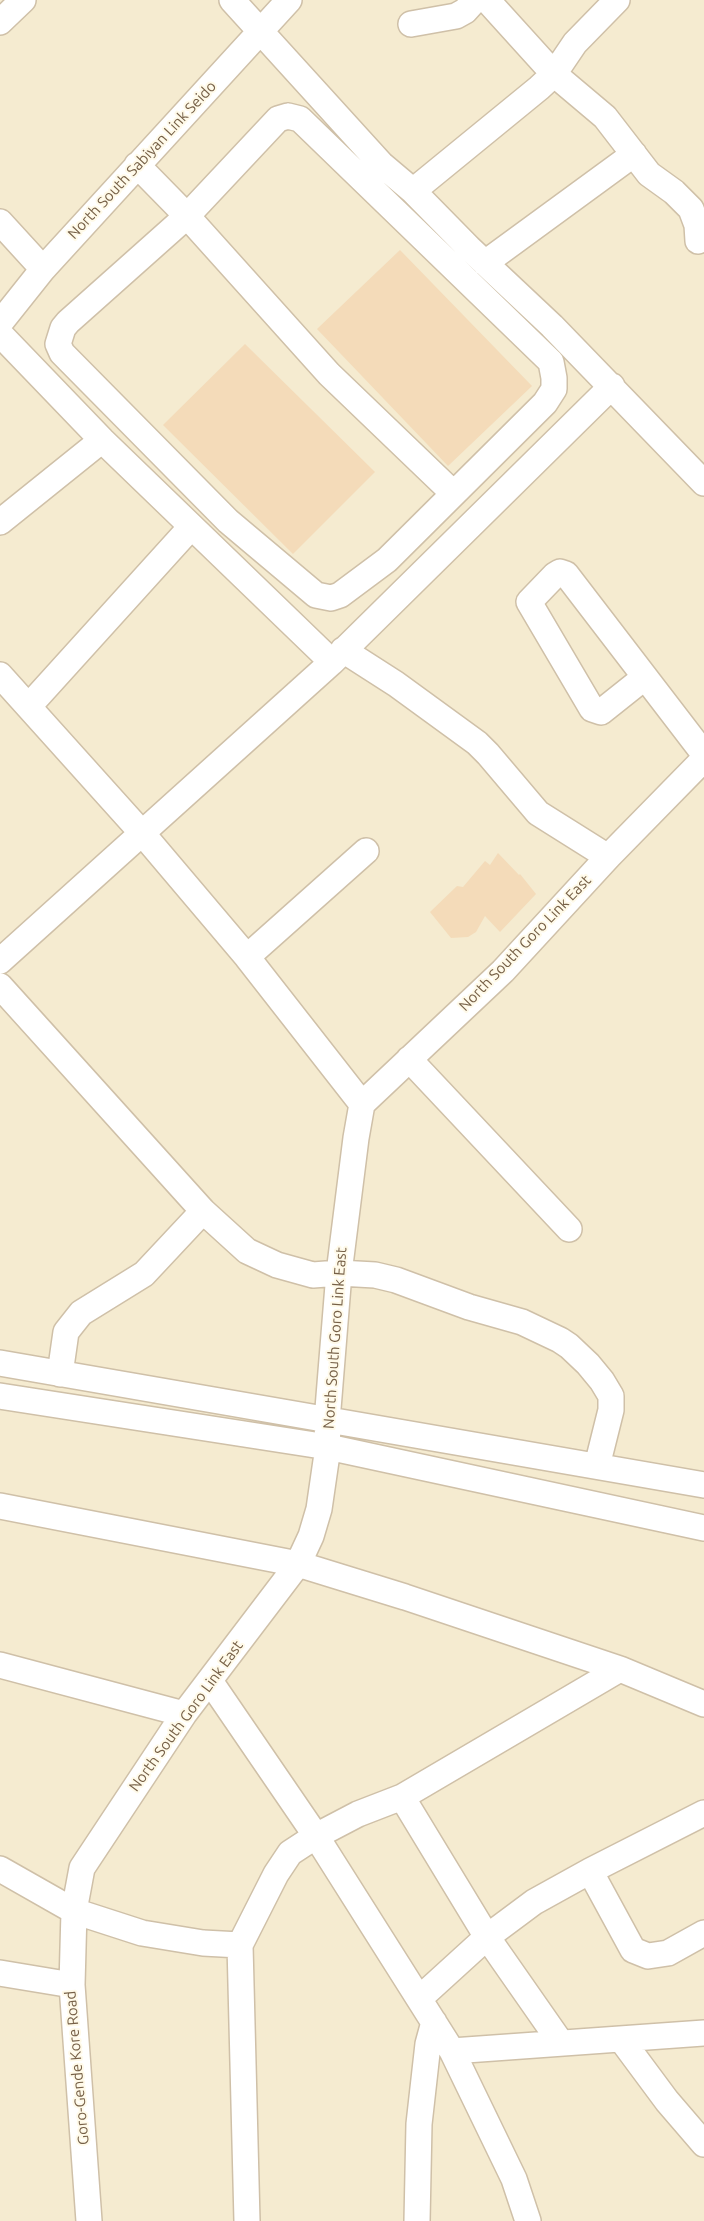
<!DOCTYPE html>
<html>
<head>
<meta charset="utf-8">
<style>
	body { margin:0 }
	canvas { display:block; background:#fdf8e2 }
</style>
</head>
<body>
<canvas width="704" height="2221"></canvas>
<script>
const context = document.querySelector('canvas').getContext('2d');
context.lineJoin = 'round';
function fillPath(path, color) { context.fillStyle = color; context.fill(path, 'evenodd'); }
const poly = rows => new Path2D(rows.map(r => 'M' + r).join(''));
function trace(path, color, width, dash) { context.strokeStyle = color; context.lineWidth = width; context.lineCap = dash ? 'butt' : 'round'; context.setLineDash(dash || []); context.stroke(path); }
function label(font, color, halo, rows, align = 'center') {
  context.font = font + ' Ubuntu,sans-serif'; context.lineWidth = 4; context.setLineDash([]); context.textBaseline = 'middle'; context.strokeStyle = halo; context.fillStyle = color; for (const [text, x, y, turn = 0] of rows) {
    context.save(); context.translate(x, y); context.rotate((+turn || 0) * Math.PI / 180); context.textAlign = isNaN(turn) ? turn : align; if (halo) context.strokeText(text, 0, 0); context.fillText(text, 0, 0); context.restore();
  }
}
const residential = poly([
	[0,0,704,0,704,2221,0,2221]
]);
const building = poly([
	[400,250,532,386,448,466,317,329],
	[245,344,375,472,293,554,163,425],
	[498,853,519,875,520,874,536,894,500,932,485,916,476,932,468,937,451,938,430,912,457,886,463,887,485,861,490,865]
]);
const minor = poly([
	[232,0,381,164,413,191,469,248,552,326,704,483],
	[487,0,554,74,605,117,649,174,674,192,691,209,697,225,698,241],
	[0,22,23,0],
	[411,24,456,16,465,11,475,0],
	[288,116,300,119,551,362,554,378,554,389,545,403,387,560,340,595,331,598,316,595,228,521,62,353,58,344,63,328,68,322,187,216,278,119,288,116],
	[137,165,187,216,329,374,453,493],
	[413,191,539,88,554,74,575,43,617,0],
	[0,222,43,269],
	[485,263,634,154],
	[0,323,43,269,289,0],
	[0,334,102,440,332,662],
	[0,522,102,440],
	[343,650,396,684,477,743,488,754,538,813,608,857],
	[0,675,142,833,247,957,362,1104],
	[645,677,601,712,592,709,529,602,555,575,560,572,566,574,704,754],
	[29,706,191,527],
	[247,957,366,851],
	[0,961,332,662,612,386],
	[0,986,203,1211,247,1251,277,1265,313,1275,339,1273,375,1275,396,1280,469,1307,522,1322,560,1340,569,1346,588,1364,602,1381,611,1396,611,1410,597,1466],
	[409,1059,569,1229],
	[0,1363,704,1485],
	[60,1374,66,1332,81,1313,144,1274,203,1211],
	[0,1396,328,1447,704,1528],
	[0,1506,298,1564,405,1597,620,1669,704,1704],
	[0,1665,184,1714],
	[210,1681,316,1836,452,2051,514,2179,528,2221],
	[402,1797,487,1937,561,2043],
	[0,1869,74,1911,142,1933,203,1943,240,1945],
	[590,1871,633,1950,648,1956,668,1953,704,1933],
	[0,1973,72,1985],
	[420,1998,487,1937,534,1902,590,1871,704,1813],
	[621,2039,667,2101,704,2144],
	[452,2051,704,2033],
	[89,2221,72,1985,74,1911,82,1868,184,1714,298,1564,311,1536,319,1509,328,1447,327,1421,339,1273,356,1138,362,1104,503,971,608,857,704,759],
	[247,2221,240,1945,276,1874,290,1853,316,1836,358,1814,402,1797,620,1669],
	[417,2221,419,2124,428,2044,434,2022]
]);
const streetNames = [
	["North South Sabiyan Link Seido",142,160,-47],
	["North South Goro Link East",525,943,-46],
	["North South Goro Link East",335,1338,-86],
	["North South Goro Link East",186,1716,-54],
	["Goro-Gende Kore Road",77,2068,-95]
];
fillPath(residential, '#f5ebd0');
fillPath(building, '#f4dbb9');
trace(minor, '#cfc0a8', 28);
trace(minor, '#fff', 25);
label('15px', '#766047', '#fffae9', streetNames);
</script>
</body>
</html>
